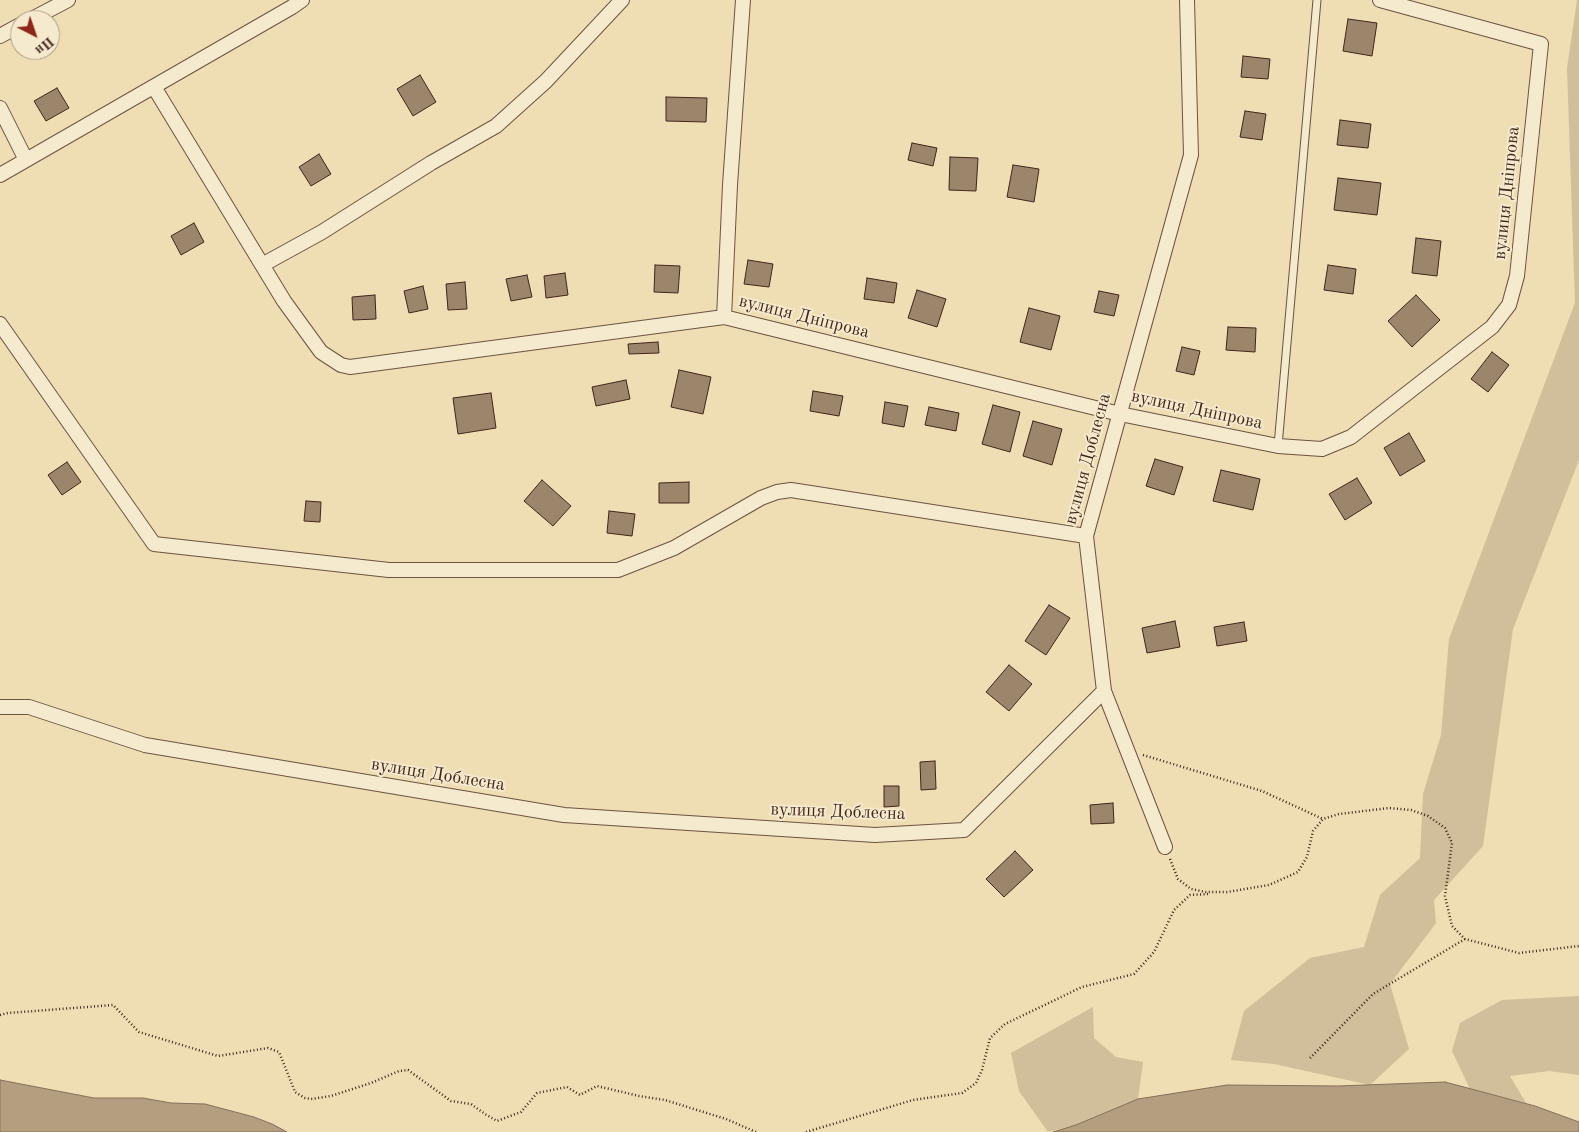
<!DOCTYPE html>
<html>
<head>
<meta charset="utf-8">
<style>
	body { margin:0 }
	#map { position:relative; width:1579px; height:1132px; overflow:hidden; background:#efddb4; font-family:"Old Standard TT",serif }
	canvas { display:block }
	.north { position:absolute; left:10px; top:10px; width:50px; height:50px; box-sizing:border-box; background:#f5e9ce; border:1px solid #ad9b86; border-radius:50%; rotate:139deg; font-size:14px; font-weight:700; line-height:20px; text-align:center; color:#41251b }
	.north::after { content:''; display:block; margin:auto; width:18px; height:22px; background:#8f2418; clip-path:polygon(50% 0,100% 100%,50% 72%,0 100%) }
</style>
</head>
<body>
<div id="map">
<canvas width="1579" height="1132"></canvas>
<div class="north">Пн</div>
</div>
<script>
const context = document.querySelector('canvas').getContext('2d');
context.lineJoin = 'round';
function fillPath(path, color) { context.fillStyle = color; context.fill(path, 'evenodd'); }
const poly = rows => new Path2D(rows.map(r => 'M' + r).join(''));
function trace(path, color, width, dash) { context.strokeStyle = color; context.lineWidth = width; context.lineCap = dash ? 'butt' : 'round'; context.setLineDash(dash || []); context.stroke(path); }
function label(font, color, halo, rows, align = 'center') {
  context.font = font + ' "Old Standard TT",serif'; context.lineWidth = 4; context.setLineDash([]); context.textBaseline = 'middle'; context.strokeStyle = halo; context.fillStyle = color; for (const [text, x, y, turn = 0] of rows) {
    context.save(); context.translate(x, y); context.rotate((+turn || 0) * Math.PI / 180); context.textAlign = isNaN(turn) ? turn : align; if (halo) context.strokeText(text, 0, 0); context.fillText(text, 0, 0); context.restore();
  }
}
const green = poly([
	[1577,0,1579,0,1579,460,1513,629,1483,846,1434,900,1436,923,1390,984,1409,1049,1370,1085,1274,1064,1231,1060,1244,1011,1310,958,1364,947,1380,895,1420,858,1423,794,1441,735,1449,639,1575,303,1567,68],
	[1579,996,1579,1075,1549,1071,1510,1076,1526,1103,1470,1089,1452,1051,1460,1023,1502,1000],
	[1093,1007,1094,1038,1116,1057,1143,1062,1138,1099,1076,1125,1048,1132,1019,1091,1011,1053]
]);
const water = poly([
	[0,1080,94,1098,143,1098,171,1103,205,1104,254,1117,272,1124,287,1132,0,1132,0,1080],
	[1445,1082,1535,1106,1579,1122,1579,1132,1053,1132,1076,1125,1138,1099,1227,1085,1338,1086,1445,1082]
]);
const building = poly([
	[1348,19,1377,23,1372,56,1343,51,1348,19],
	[1243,56,1270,59,1268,79,1241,77,1243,56],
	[420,75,436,102,413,116,397,89,420,75],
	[57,88,69,108,46,121,34,101,57,88],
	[666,97,707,98,706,122,666,121,666,97],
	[1245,111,1266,114,1262,140,1240,137,1245,111],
	[1340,120,1371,124,1368,148,1337,145,1340,120],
	[912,143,937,148,933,166,908,160,912,143],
	[319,154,331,174,311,186,299,167,319,154],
	[950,157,978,158,976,191,949,190,950,157],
	[1013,165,1039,169,1034,202,1007,197,1013,165],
	[1338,178,1381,183,1377,215,1334,210,1338,178],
	[194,223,204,242,181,255,171,236,194,223],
	[1416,238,1441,241,1437,276,1412,273,1416,238],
	[748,260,773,264,769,287,744,284,748,260],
	[655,265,680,266,678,293,654,292,655,265],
	[1328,265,1356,269,1353,294,1324,290,1328,265],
	[565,273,568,295,546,298,544,276,565,273],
	[527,275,532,297,511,301,506,279,527,275],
	[867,278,897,283,894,303,864,299,867,278],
	[465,282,467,309,448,310,446,284,465,282],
	[423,286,428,309,409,313,404,291,423,286],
	[917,290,946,299,937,327,908,318,917,290],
	[1099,291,1119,295,1114,316,1094,312,1099,291],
	[375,295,376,319,353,320,352,297,375,295],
	[1416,295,1440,320,1412,347,1388,321,1416,295],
	[1029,308,1060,316,1051,350,1020,342,1029,308],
	[1228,327,1256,328,1255,352,1226,350,1228,327],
	[658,342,659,353,629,354,628,344,658,342],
	[1182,347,1200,351,1194,375,1176,371,1182,347],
	[1492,352,1509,365,1488,392,1471,379,1492,352],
	[679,370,711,377,703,414,671,407,679,370],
	[626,380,630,399,596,406,592,387,626,380],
	[813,391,843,396,839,416,810,411,813,391],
	[491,393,496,428,458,434,453,398,491,393],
	[885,402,908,406,904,427,882,423,885,402],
	[993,405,1020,412,1010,452,982,444,993,405],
	[929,407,959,413,956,431,925,425,929,407],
	[1033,421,1062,429,1052,465,1023,456,1033,421],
	[1409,433,1425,461,1400,476,1384,448,1409,433],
	[1155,459,1183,467,1174,495,1146,486,1155,459],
	[67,462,81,482,62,495,48,475,67,462],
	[1221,470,1260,479,1253,510,1213,501,1221,470],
	[1357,478,1372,503,1345,520,1329,494,1357,478],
	[542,480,571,506,553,526,524,501,542,480],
	[689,482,689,503,659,503,659,483,689,482],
	[306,501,321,502,320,522,304,521,306,501],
	[609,511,635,514,632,536,607,533,609,511],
	[1049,605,1070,618,1046,655,1025,641,1049,605],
	[1175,621,1180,647,1147,653,1142,628,1175,621],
	[1244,622,1247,641,1217,646,1214,627,1244,622],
	[1009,665,1032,684,1009,711,986,692,1009,665],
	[935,761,936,789,921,790,920,762,935,761],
	[884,786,899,786,899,806,884,807,884,786],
	[1113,803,1114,823,1091,824,1090,805,1113,803],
	[1015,851,1033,870,1004,897,986,879,1015,851]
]);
const path = poly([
	[1143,755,1262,791,1323,819],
	[1170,859,1178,879,1191,889,1206,892,1227,892,1269,885,1298,872,1307,857,1313,831,1323,819,1339,814,1389,808,1411,810,1428,816,1445,828,1452,843,1445,896,1452,926,1465,939,1519,953,1579,946],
	[0,1015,8,1013,113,1005,139,1032,218,1056,268,1048,279,1052,295,1092,305,1098,311,1099,331,1096,371,1083,399,1071,408,1070,451,1101,471,1104,485,1114,497,1121,521,1112,537,1093,567,1087,580,1095,597,1086,639,1096,665,1100,726,1119,756,1132],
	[1310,1058,1373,994,1465,939],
	[806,1132,913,1100,962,1093,976,1083,982,1070,990,1038,1005,1024,1082,987,1134,974,1154,952,1174,910,1190,895,1208,894]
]);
const lane = poly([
	[1278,446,1317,0]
]);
const street = poly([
	[30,20,68,0],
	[0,36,20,25],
	[154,87,284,301,321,352,341,365,350,367,724,317,1120,414,1278,446,1322,449,1351,437,1492,327,1509,305,1517,276,1541,44,1380,0],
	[0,108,26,160],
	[0,175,292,7,302,0],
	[262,265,322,232,431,163,496,126,546,81,622,0],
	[724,317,730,185,743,0],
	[0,324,154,544,389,570,618,570,674,548,761,498,777,492,791,490,1086,536],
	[0,707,29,707,145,745,564,815,875,835,964,830,1104,691],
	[1165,847,1104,691,1086,536,1191,155,1187,0]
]);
const streetNames = [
	["вулиця Дніпрова",1507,193,-84],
	["вулиця Дніпрова",804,317,14],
	["вулиця Дніпрова",1197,410,12],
	["вулиця Доблесна",1088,459,-75],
	["вулиця Доблесна",438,775,9],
	["вулиця Доблесна",838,812,2]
];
fillPath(green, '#d1be9a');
fillPath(water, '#b49e80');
trace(water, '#866e58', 1);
fillPath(building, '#9b856b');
trace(building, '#41251b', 1);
trace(lane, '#6c5341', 9);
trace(street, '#6c5341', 16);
trace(path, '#41251b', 2.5, [1, 2.5]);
trace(lane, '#f5e9ce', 7);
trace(street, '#f5e9ce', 14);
label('18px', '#41251b', '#f5e9ce', streetNames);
</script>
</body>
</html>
